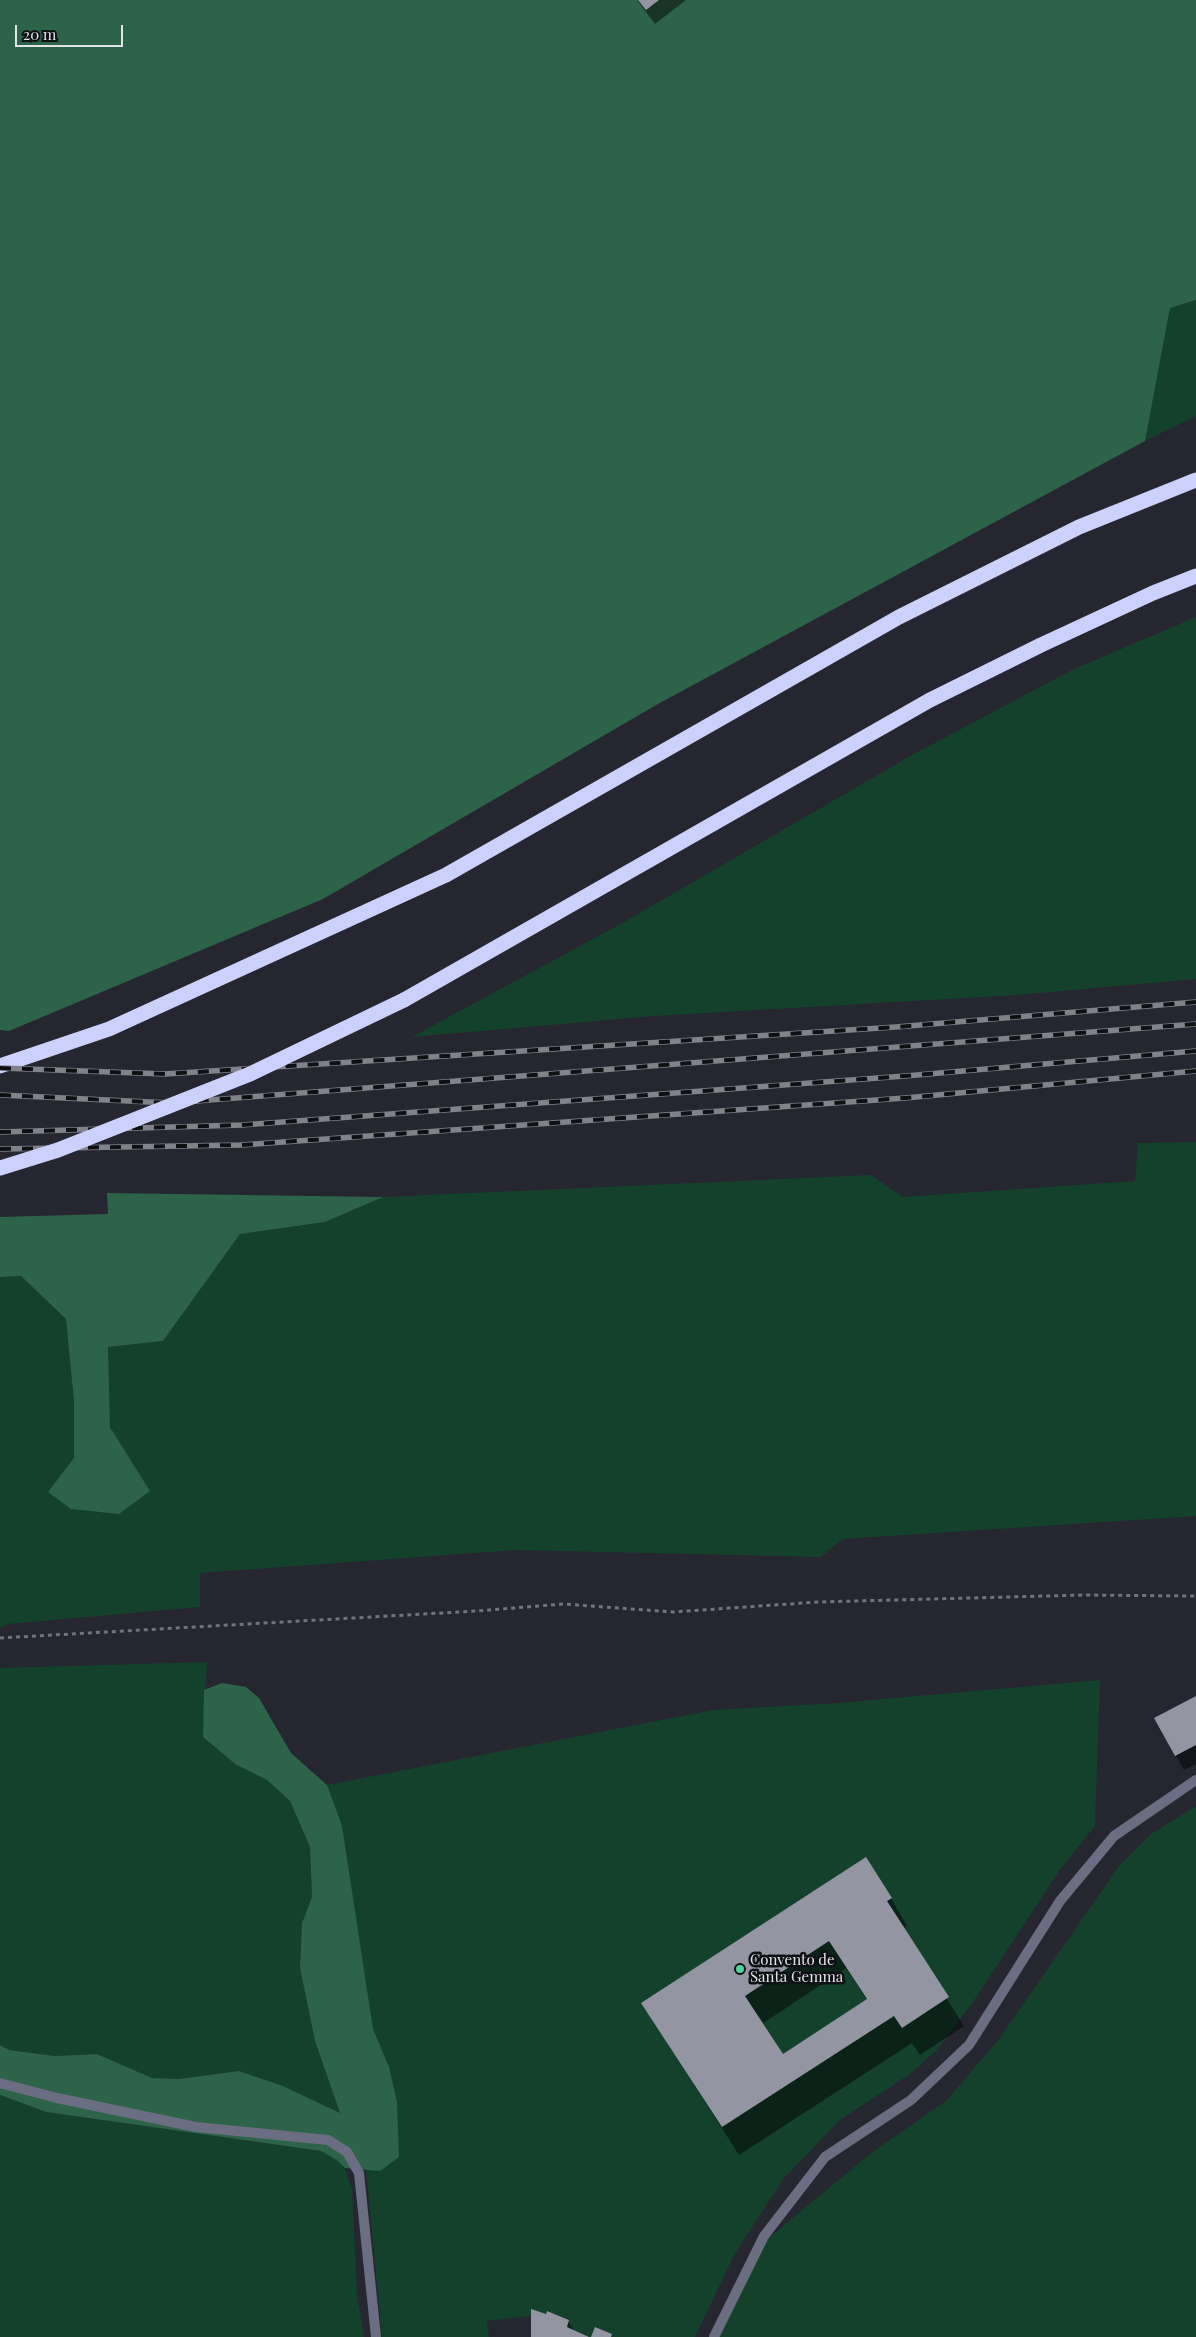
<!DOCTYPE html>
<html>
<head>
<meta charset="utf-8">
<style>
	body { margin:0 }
	#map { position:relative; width:1196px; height:2337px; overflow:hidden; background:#252630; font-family:"Playfair Display",serif }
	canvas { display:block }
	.scale { position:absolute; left:15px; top:25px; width:108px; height:22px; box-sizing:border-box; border:2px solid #e3e4eb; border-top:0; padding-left:6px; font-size:15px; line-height:18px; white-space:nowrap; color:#e3e4eb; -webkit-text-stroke:4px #0f1014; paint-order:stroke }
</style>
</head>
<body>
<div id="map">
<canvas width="1196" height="2337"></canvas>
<div class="scale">20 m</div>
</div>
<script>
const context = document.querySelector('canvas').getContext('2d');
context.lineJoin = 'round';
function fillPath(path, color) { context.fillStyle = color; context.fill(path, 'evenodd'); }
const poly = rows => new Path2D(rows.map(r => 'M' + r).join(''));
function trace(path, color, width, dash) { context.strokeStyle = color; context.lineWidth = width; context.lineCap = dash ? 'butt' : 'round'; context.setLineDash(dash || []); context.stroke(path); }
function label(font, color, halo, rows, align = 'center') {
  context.font = font + ' "Playfair Display",serif'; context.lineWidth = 5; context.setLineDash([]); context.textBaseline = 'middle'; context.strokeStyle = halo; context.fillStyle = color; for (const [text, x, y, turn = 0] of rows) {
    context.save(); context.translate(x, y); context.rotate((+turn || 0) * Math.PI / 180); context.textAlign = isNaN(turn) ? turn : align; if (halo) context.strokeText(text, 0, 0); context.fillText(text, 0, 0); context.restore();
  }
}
const green = poly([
	[1196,300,1196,416,1145,441,1170,308],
	[1196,617,1196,979,1017,995,654,1016,412,1037,626,921,912,755,1072,670],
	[1196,1142,1196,1516,843,1539,821,1557,516,1550,200,1573,200,1607,8,1624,0,1628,0,1277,21,1276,66,1319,74,1402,74,1459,150,1491,110,1427,108,1347,163,1341,240,1234,325,1222,383,1197,871,1175,903,1197,1135,1181,1138,1143],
	[207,1662,203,1737,235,1764,267,1780,290,1801,310,1847,312,1897,302,1923,300,1968,315,2041,340,2113,283,2086,239,2071,178,2079,152,2078,97,2054,55,2056,9,2050,0,2045,0,1668],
	[1100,1680,1095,1826,1059,1871,973,2002,936,2051,910,2074,840,2120,785,2177,735,2253,695,2337,611,2337,612,2334,596,2327,591,2337,589,2337,567,2327,569,2319,548,2311,546,2314,487,2321,489,2337,382,2337,366,2169,380,2171,348,1989,327,1785,713,1710,838,1703],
	[1196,1806,1196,2337,714,2337,759,2246,870,2154,947,2100,999,2039,1119,1866,1151,1834],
	[0,2095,46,2112,321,2151,338,2161,345,2168,352,2189,357,2294,364,2337,0,2337]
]);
const forest = poly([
	[0,0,1196,0,1196,300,1170,308,1145,441,658,704,323,899,9,1031,0,1030],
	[107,1193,383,1197,325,1222,240,1234,163,1341,108,1347,110,1427,150,1491,119,1514,71,1509,48,1492,74,1458,74,1402,66,1319,21,1276,0,1277,0,1217,108,1214],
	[222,1683,246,1687,259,1698,291,1753,327,1785,342,1826,373,2029,389,2067,397,2102,399,2157,380,2171,345,2168,338,2161,321,2151,46,2112,0,2095,0,2045,9,2050,55,2056,97,2054,152,2078,178,2079,239,2071,283,2086,340,2113,315,2041,300,1968,302,1923,312,1897,310,1847,290,1801,267,1780,235,1764,203,1737,204,1690]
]);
const shadow = poly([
	[637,0,686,0,655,24],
	[1196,1697,1196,1764,1184,1770,1156,1719],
	[891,1898,907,1926,903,1929,964,2026,920,2055,912,2043,739,2155,642,2003],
	[846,1968,867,2000,783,2056,762,2024],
	[568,2321,575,2332,586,2337,533,2337]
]);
const building = poly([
	[638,0,659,0,646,10],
	[1196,1696,1196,1745,1175,1756,1154,1718],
	[866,1857,892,1898,887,1901,949,1997,902,2028,894,2016,722,2127,641,2003],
	[829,1941,867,1999,783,2054,745,1996],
	[531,2309,546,2314,547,2311,569,2320,567,2327,589,2337,531,2337],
	[595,2327,612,2334,611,2337,591,2337]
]);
const path = poly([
	[0,1638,477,1611,563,1604,673,1612,818,1602,1084,1595,1196,1596]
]);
const service = poly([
	[0,2083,57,2098,196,2127,328,2140,347,2152,359,2173,376,2337]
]);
const minor = poly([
	[714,2337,764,2236,825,2157,911,2100,969,2045,1060,1901,1114,1836,1196,1780]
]);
const motorway = poly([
	[404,1000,930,700,1041,645,1153,593,1196,576],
	[0,1066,109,1029,446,875,899,617,1079,527,1196,480]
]);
const rail = poly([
	[0,1068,165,1074,896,1027,1196,1002],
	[0,1095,171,1103,1196,1024],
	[0,1132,242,1125,905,1076,1196,1051],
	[0,1149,241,1145,905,1098,1196,1071]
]);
const motorwayBridge = poly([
	[0,1168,58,1150,250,1074,404,1000]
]);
const markers = [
	[740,1969,5,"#50d398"]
];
const poiNames = [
	["Convento de",750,1960],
	["Santa Gemma",750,1977]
];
fillPath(green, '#14412c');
fillPath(forest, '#2d6348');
fillPath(shadow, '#0007');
fillPath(building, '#9495a2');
trace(path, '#72737c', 3, [4, 4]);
trace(service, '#6b6d82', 10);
trace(minor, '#6b6d82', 10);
trace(motorway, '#ccd1fb', 15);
trace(rail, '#81828b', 5.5);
trace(rail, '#0f1014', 4, [11]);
trace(motorwayBridge, '#ccd1fb', 15);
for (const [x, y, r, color] of markers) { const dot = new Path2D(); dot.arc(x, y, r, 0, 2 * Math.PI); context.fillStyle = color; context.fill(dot); trace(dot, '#0f1014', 2); }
label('15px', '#e3e4eb', '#0f1014', poiNames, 'left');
</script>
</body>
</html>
